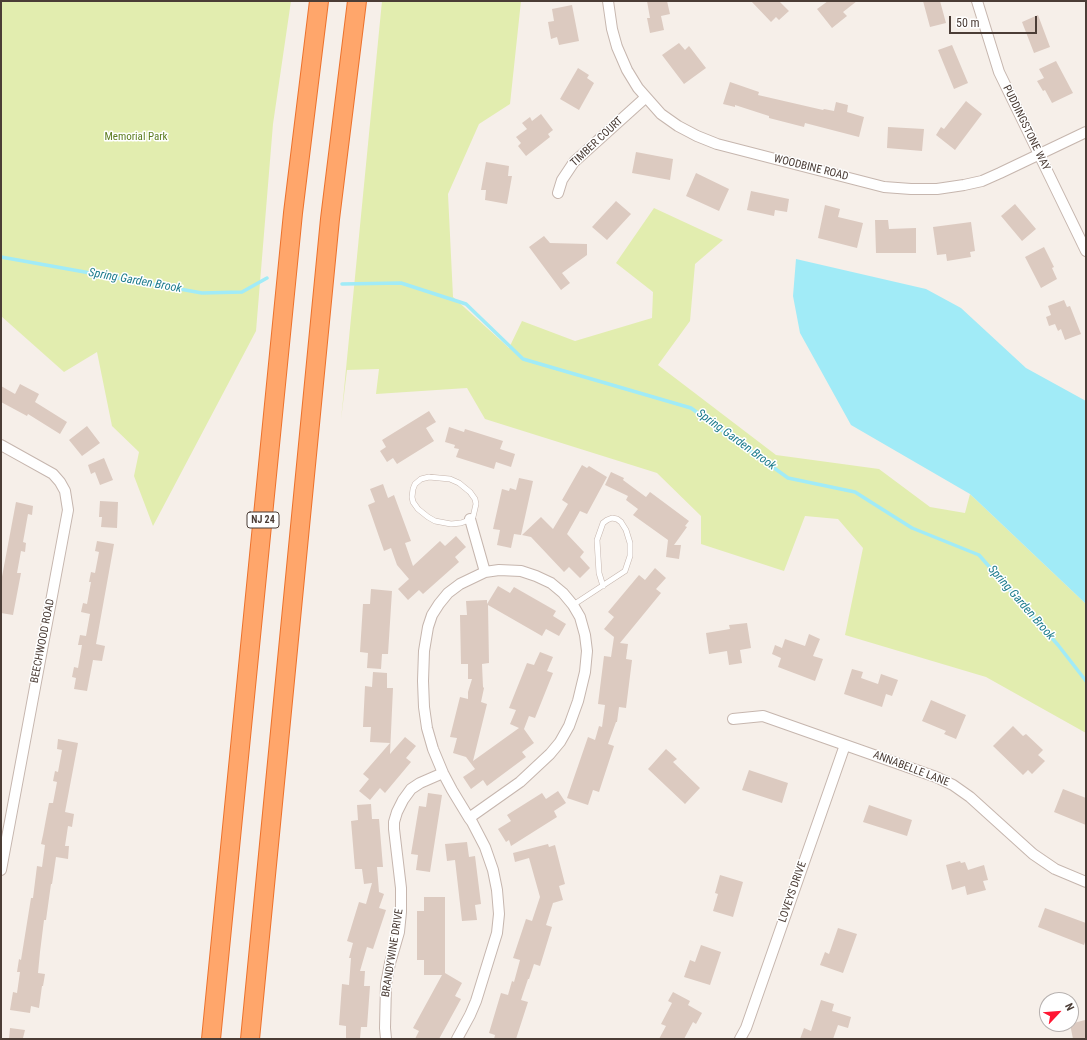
<!DOCTYPE html>
<html>
<head>
<meta charset="utf-8">
<style>
	body { margin:0 }
	#map { position:relative; width:1087px; height:1040px; overflow:hidden; background:#f6efe9; font-family:"Roboto Condensed",sans-serif }
	canvas { display:block }
	.frame { position:absolute; inset:0; border:2px solid #4b3d36; pointer-events:none }
	.north { position:absolute; left:1039px; top:992px; width:40px; height:40px; box-sizing:border-box; background:#fff; border:1px solid #b7b1af; border-radius:50%; rotate:64deg; font-size:11px; font-weight:700; line-height:16px; text-align:center; color:#4b3d36 }
	.north::after { content:''; display:block; margin:auto; width:14px; height:18px; background:#ff1733; clip-path:polygon(50% 0,100% 100%,50% 72%,0 100%) }
	.scale { position:absolute; left:949px; top:16px; width:88px; height:18px; box-sizing:border-box; border:2px solid #4b3d36; border-top:0; padding-left:5px; font-size:12px; line-height:14px; white-space:nowrap; color:#4b3d36; -webkit-text-stroke:3px #fff; paint-order:stroke }
</style>
</head>
<body>
<div id="map">
<canvas width="1087" height="1040"></canvas>
<div class="frame"></div>
<div class="north">N</div>
<div class="scale">50 m</div>
</div>
<script>
const context = document.querySelector('canvas').getContext('2d');
context.lineJoin = 'round';
function fillPath(path, color) { context.fillStyle = color; context.fill(path, 'evenodd'); }
const poly = rows => new Path2D(rows.map(r => 'M' + r).join(''));
function trace(path, color, width, dash) { context.strokeStyle = color; context.lineWidth = width; context.lineCap = dash ? 'butt' : 'round'; context.setLineDash(dash || []); context.stroke(path); }
function label(font, color, halo, rows, align = 'center') {
  context.font = font + ' "Roboto Condensed",sans-serif'; context.lineWidth = 3; context.setLineDash([]); context.textBaseline = 'middle'; context.strokeStyle = halo; context.fillStyle = color; for (const [text, x, y, turn = 0] of rows) {
    context.save(); context.translate(x, y); context.rotate((+turn || 0) * Math.PI / 180); context.textAlign = isNaN(turn) ? turn : align; if (halo) context.strokeText(text, 0, 0); context.fillText(text, 0, 0); context.restore();
  }
}
const green = poly([
	[1,1,291,1,273,124,256,331,153,526,134,476,139,452,112,426,97,352,64,372,1,316],
	[382,1,521,1,510,104,479,124,448,194,453,297,509,348,522,321,575,341,652,318,653,292,616,263,654,208,723,240,695,264,690,321,658,365,776,455,879,469,930,507,965,513,970,494,1086,604,1086,733,986,677,845,635,863,548,838,519,805,516,784,571,701,544,701,516,657,473,485,419,467,388,376,394,379,369,347,370,341,420]
]);
const water = poly([
	[796,259,926,289,961,308,1026,368,1086,401,1086,604,970,494,851,425,800,333,793,296]
]);
const stream = poly([
	[1,257,202,293,242,292,267,278],
	[342,284,401,283,466,304,523,359,691,408,788,478,855,492,912,528,979,555,1058,645,1086,681]
]);
const building = poly([
	[647,1,667,1,670,14,661,16,664,30,650,33,647,18,650,18],
	[751,1,779,1,789,11,779,20,776,17,771,22],
	[828,1,857,1,843,12,847,16,832,28,817,9],
	[923,1,940,1,946,23,930,27],
	[572,5,579,41,559,45,557,37,551,39,548,22,554,21,552,9],
	[1038,15,1050,47,1034,53,1022,22],
	[679,43,685,50,689,46,706,68,684,84,662,55],
	[952,45,968,83,954,89,938,50],
	[1056,61,1073,93,1052,103,1045,90,1043,91,1037,81,1044,78,1039,69],
	[578,68,589,75,587,78,594,83,579,110,560,99],
	[730,82,759,92,758,95,823,110,824,109,834,111,836,102,848,105,847,112,864,117,859,137,805,123,804,127,769,118,769,116,735,105,735,107,723,104],
	[966,101,982,114,955,150,936,135,941,127,944,129],
	[541,114,553,130,548,134,550,137,526,156,518,146,521,143,516,137,527,129,522,123,530,117,532,121],
	[888,127,924,129,922,151,887,148],
	[636,152,673,159,670,180,632,173],
	[486,162,509,166,508,176,512,176,507,204,485,200,486,190,481,190],
	[696,173,729,189,719,211,686,196],
	[751,191,789,199,787,212,775,210,774,216,747,210],
	[616,201,631,214,607,240,592,227],
	[1015,204,1036,229,1022,241,1001,216],
	[825,205,840,209,838,217,863,223,857,248,818,238],
	[875,220,888,220,889,229,916,228,916,253,876,253],
	[971,222,975,251,970,252,971,257,947,261,946,254,937,255,933,227],
	[544,236,550,243,587,244,587,255,562,273,570,283,561,290,529,247],
	[1044,247,1054,267,1052,268,1057,279,1041,288,1025,257],
	[1064,300,1067,307,1070,306,1081,334,1065,340,1061,329,1058,331,1055,324,1049,326,1046,317,1051,315,1048,306],
	[20,384,39,394,35,402,67,422,60,434,28,414,27,416,1,402,1,386,15,394],
	[429,411,436,422,426,428,434,441,397,464,393,458,387,462,380,451,386,447,382,440],
	[87,426,100,443,82,456,69,440],
	[449,427,464,432,465,429,503,441,500,449,515,454,511,467,496,462,494,469,456,457,459,449,454,448,455,445,445,442],
	[104,458,113,480,100,485,95,472,91,474,88,465],
	[582,465,587,468,589,466,607,477,587,514,580,511,567,534,584,552,580,557,590,568,580,578,569,567,564,572,531,537,522,535,541,517,553,529,568,504,562,500],
	[611,472,624,478,623,480,646,497,650,492,689,521,685,526,687,527,674,545,681,545,679,559,666,557,668,540,633,515,638,509,626,500,628,496,605,485],
	[519,478,533,481,521,535,514,534,511,548,497,545,500,530,493,529,502,489,509,491,510,488,516,490],
	[383,484,388,498,394,495,411,541,405,543,413,566,440,541,445,546,456,536,466,547,455,557,459,562,423,594,419,590,408,600,398,589,409,579,397,565,391,548,384,551,368,505,375,502,370,489],
	[100,501,118,502,117,528,101,527,102,517,99,517],
	[16,502,33,506,32,515,28,514,23,542,26,543,25,552,21,551,17,573,21,573,13,615,1,613,1,582],
	[97,541,114,544,96,644,105,646,102,661,93,660,87,691,74,689,76,678,72,677,74,667,78,668,82,645,78,645,80,635,86,636,90,614,81,612,83,603,87,604,91,582,89,582,91,572,95,573,99,552,95,551],
	[655,568,666,578,656,589,661,593,620,643,628,644,626,659,632,660,626,708,619,707,617,722,616,722,608,744,614,746,599,792,593,790,588,805,567,798,588,737,595,740,599,726,602,727,605,705,598,704,604,656,611,657,614,637,604,629,614,617,608,612,639,575,645,580],
	[498,586,510,593,514,587,556,611,553,616,566,624,559,636,546,629,542,636,488,605,489,663,482,664,483,687,484,688,481,702,487,704,473,761,519,728,510,724,516,710,509,708,527,663,534,665,540,652,553,657,547,671,553,673,535,718,529,716,524,729,534,743,522,752,526,757,487,786,483,780,471,789,463,777,475,769,466,757,453,753,457,738,450,737,460,697,468,699,468,692,472,679,468,679,468,664,461,664,460,615,467,615,466,601,487,600,487,604],
	[371,589,392,591,388,654,382,654,381,669,367,668,368,653,360,652,363,604,370,604],
	[747,623,751,648,740,650,742,663,729,665,727,651,709,654,706,633,730,629,729,625],
	[809,634,820,639,813,656,823,659,815,681,778,667,781,658,772,654,775,645,782,648,785,639,805,646],
	[852,669,863,672,861,678,878,684,881,674,898,680,892,696,886,694,882,707,844,694],
	[373,672,387,673,387,688,393,688,390,754,405,737,416,746,406,758,411,762,385,793,380,788,370,800,359,791,369,779,363,774,390,743,370,742,371,727,363,727,365,686,372,687],
	[931,700,966,715,956,739,944,734,946,731,922,721],
	[1013,726,1023,736,1026,734,1043,750,1038,755,1045,761,1032,774,1028,770,1023,775,993,746],
	[58,739,78,743,65,812,74,814,72,827,68,826,65,846,69,846,68,859,56,857,52,884,51,884,46,920,44,920,40,952,38,973,45,974,43,986,42,986,39,1008,31,1006,30,1013,10,1010,13,992,17,993,20,972,17,972,19,959,21,960,31,898,33,898,37,866,42,867,45,845,41,844,43,835,49,803,53,803,57,782,53,781,55,771,58,772,62,750,57,749],
	[666,749,677,759,673,762,700,788,685,804,648,769],
	[749,770,788,783,782,803,742,790],
	[1063,789,1086,798,1086,825,1054,812],
	[558,791,566,803,554,811,557,817,511,846,509,840,506,842,498,829,511,821,507,815,542,793,546,799],
	[428,793,442,795,430,872,416,870,418,855,411,854,419,806,426,807],
	[371,804,372,819,379,819,383,867,377,867,379,892,384,894,379,908,386,910,373,949,367,947,360,971,365,971,364,986,370,986,367,1027,361,1027,360,1039,346,1039,346,1026,339,1025,342,984,349,985,351,958,349,958,353,943,347,941,359,902,366,904,372,883,364,884,362,869,355,869,351,821,358,820,357,805],
	[869,805,912,820,907,836,863,822],
	[467,842,469,857,475,856,481,904,475,905,477,920,462,921,455,860,447,861,445,844],
	[548,844,549,847,555,845,565,884,559,886,563,900,553,903,546,925,552,927,540,966,534,964,529,979,528,979,521,1000,528,1002,516,1039,494,1039,495,1035,489,1033,501,993,508,995,512,981,514,982,520,960,513,958,526,919,532,921,540,897,529,858,515,862,513,853],
	[960,861,961,863,965,862,968,870,984,865,988,880,983,881,986,890,967,895,965,886,952,890,946,865],
	[720,875,743,882,733,917,713,911,718,894,715,893],
	[424,897,445,897,445,973,462,983,455,996,461,999,439,1039,415,1039,419,1031,413,1028,442,975,424,975,424,960,417,960,417,911,424,911],
	[1045,908,1086,923,1086,939,1084,945,1038,927],
	[838,928,857,934,843,973,820,965,825,952,829,954],
	[701,945,721,952,710,985,684,977,690,960,695,962],
	[673,992,690,1001,688,1005,702,1013,696,1024,693,1022,684,1039,659,1039,666,1026,661,1024,672,1003,668,1001],
	[821,1000,834,1004,832,1011,851,1017,848,1028,838,1025,833,1039,800,1039,804,1028,811,1031],
	[1085,1020,1086,1039,1073,1039,1070,1024],
	[10,1028,25,1030,23,1038,9,1039]
]);
const service = poly([
	[429,477,450,479,459,483,470,492,475,499,476,504,473,517,469,520,461,523,451,524,435,521,428,517,418,509,413,502,412,497,413,489,415,484,421,479,429,477],
	[573,605,625,571,630,556,630,543,626,530,621,522,617,519,612,518,607,520,603,523,597,540,599,573,603,586]
]);
const minor = poly([
	[608,1,612,29,617,47,627,70,638,88,661,114,678,126,697,136,717,144,884,187,911,189,937,189,964,185,982,181,1000,173,1086,132],
	[977,1,999,72,1086,251],
	[558,193,562,180,574,162,645,98],
	[1,445,53,474,60,482,65,491,68,510,1,870],
	[470,519,485,572],
	[733,719,763,716,936,777,953,785,970,797,1033,854,1055,869,1086,882],
	[386,1039,385,1028,386,984,390,963,399,932,401,912,401,888,394,829,394,822,397,812,403,800,411,789,420,783,443,773],
	[457,1039,470,1015,476,1001,497,933,499,914,497,890,493,870,485,847,472,822,469,818,452,790,443,773,433,749,427,728,424,707,423,681,424,651,428,627,432,615,439,604,448,593,460,584,485,572,499,570,521,571,536,576,551,583,563,593,573,605,580,617,585,635,587,651,585,672,578,701,569,726,560,742,550,754,520,782,469,818],
	[740,1039,746,1028,845,745]
]);
const motorway = poly([
	[211,1039,293,213,319,1],
	[250,1039,330,219,357,1]
]);
const shields = [
	[263,520,32]
];
const shieldNames = [
	["NJ 24",263,520]
];
const streetNames = [
	["PUDDINGSTONE WAY",1026,128,64],
	["TIMBER COURT",597,142,-43],
	["WOODBINE ROAD",811,168,14],
	["BEECHWOOD ROAD",43,641,-79],
	["ANNABELLE LANE",911,769,21],
	["LOVEYS DRIVE",793,892,-71],
	["BRANDYWINE DRIVE",393,953,-81]
];
const parkNames = [
	["Memorial Park",136,137]
];
const waterNames = [
	["Spring Garden Brook",135,281,10],
	["Spring Garden Brook",736,440,36],
	["Spring Garden Brook",1021,603,49]
];
fillPath(green, '#e2edaf');
fillPath(water, '#a1ebf7');
trace(stream, '#a1ebf7', 3.5);
fillPath(building, '#dccac0');
trace(service, '#c6b6ae', 6);
trace(minor, '#c6b6ae', 12);
trace(motorway, '#ec722d', 20);
trace(service, '#fff', 5);
trace(minor, '#fff', 10);
trace(motorway, '#ffa66b', 18);
for (const [x, y, w] of shields) { const box = new Path2D(); box.roundRect(x - w / 2, y - 8, w, 16, 3); context.fillStyle = '#fff'; context.fill(box); trace(box, '#4b3d36', 1); }
label('bold 10px', '#4b3d36', null, shieldNames);
label('11px', '#4b3d36', '#fff', streetNames);
label('11px', '#5d7d22', '#fff', parkNames);
label('italic 12px', '#1e7c8d', '#fff', waterNames);
</script>
</body>
</html>
